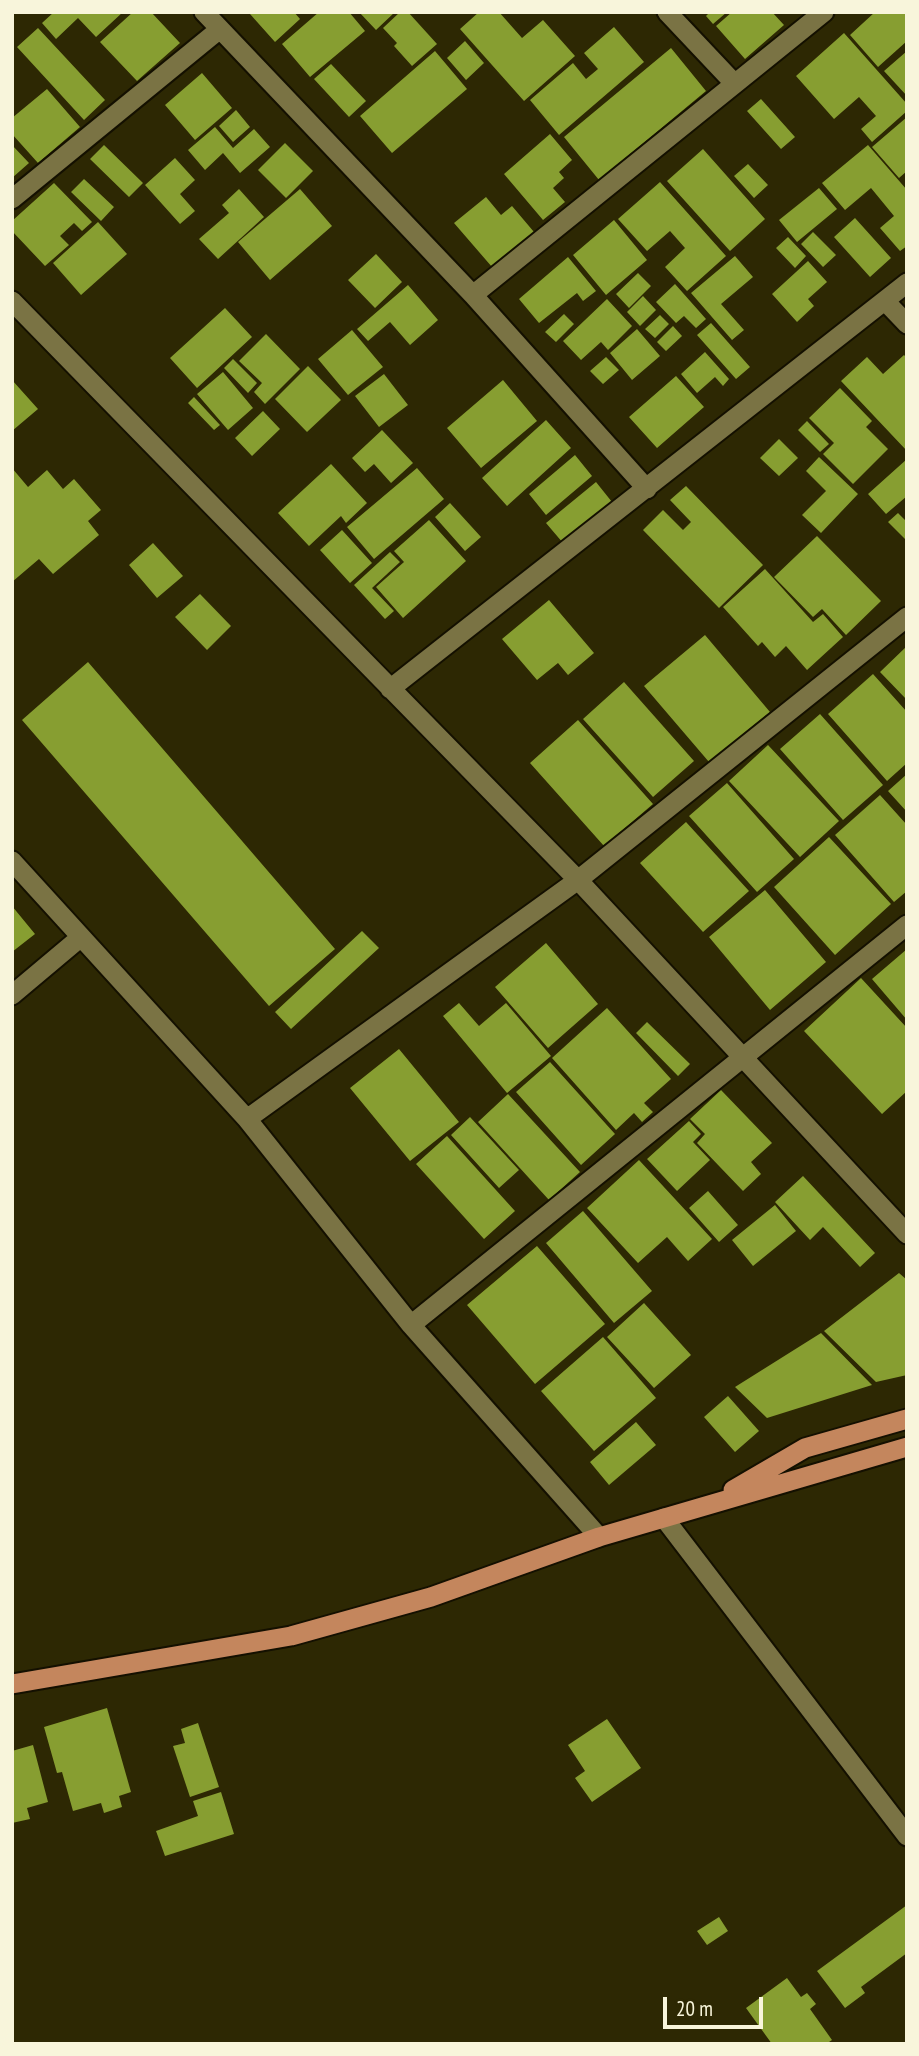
<!DOCTYPE html>
<html>
<head>
<meta charset="utf-8">
<style>
	body { margin:0 }
	#map { position:relative; width:919px; height:2056px; overflow:hidden; background:#2d2803; font-family:"PT Sans Narrow",sans-serif }
	canvas { display:block }
	.frame { position:absolute; inset:0; border:14px solid #f8f5db; pointer-events:none }
	.scale { position:absolute; left:663px; top:1997px; width:100px; height:32px; box-sizing:border-box; border:4px solid #f8f5db; border-top:0; padding-left:9px; font-size:21px; line-height:24px; white-space:nowrap; color:#f8f5db; -webkit-text-stroke:5px #2d2803; paint-order:stroke }
</style>
</head>
<body>
<div id="map">
<canvas width="919" height="2056"></canvas>
<div class="frame"></div>
<div class="scale">20 m</div>
</div>
<script>
const context = document.querySelector('canvas').getContext('2d');
context.lineJoin = 'round';
function fillPath(path, color) { context.fillStyle = color; context.fill(path, 'evenodd'); }
const poly = rows => new Path2D(rows.map(r => 'M' + r).join(''));
function trace(path, color, width, dash) { context.strokeStyle = color; context.lineWidth = width; context.lineCap = dash ? 'butt' : 'round'; context.setLineDash(dash || []); context.stroke(path); }
const building = poly([
	[54,12,123,12,96,37,78,18,56,39,42,23],
	[133,12,151,12,180,43,137,81,100,42],
	[252,12,294,12,300,19,275,42,250,14],
	[319,12,349,12,365,31,310,77,282,44],
	[359,12,395,12,376,30],
	[400,12,408,12,437,44,412,66,394,46,397,43,383,28],
	[479,12,499,12,522,38,543,20,575,56,524,101,460,29],
	[710,12,727,12,713,24,706,16],
	[732,12,772,12,784,25,745,59,716,26],
	[875,12,904,12,907,16,907,41,878,67,850,35],
	[614,27,644,62,559,135,530,100,573,63,586,79,598,69,584,53],
	[38,28,105,100,84,120,17,47],
	[844,33,907,104,907,111,872,142,861,129,876,116,859,97,834,119,796,76],
	[465,41,484,63,466,80,447,58],
	[671,48,706,91,599,180,564,137],
	[435,51,467,89,392,153,360,116],
	[907,51,907,96,884,71],
	[331,64,366,101,349,117,314,79],
	[202,73,232,108,195,140,165,105],
	[47,89,80,127,38,163,12,134,12,118],
	[761,99,795,137,781,149,747,111],
	[236,110,250,127,233,142,219,126],
	[907,117,907,171,899,178,872,147],
	[215,127,233,148,254,129,270,147,240,173,223,153,205,170,188,150],
	[550,134,572,160,559,172,564,178,553,188,565,202,543,220,504,174],
	[285,143,313,171,286,198,258,170],
	[12,145,29,163,12,178],
	[104,145,143,183,129,197,90,159],
	[868,145,907,190,907,246,900,251,880,228,894,216,871,188,845,210,822,183],
	[703,149,765,219,730,251,667,181],
	[175,158,195,180,180,194,195,211,180,224,145,185],
	[748,164,768,185,754,198,734,176],
	[84,179,114,207,101,221,71,192],
	[660,182,726,256,687,291,665,267,685,248,670,231,647,251,618,219],
	[54,183,92,222,82,231,74,223,60,236,69,245,45,266,12,231,12,221],
	[819,188,837,209,797,242,779,220],
	[239,189,264,217,218,259,199,239,229,213,222,205],
	[300,189,332,226,270,280,238,242],
	[486,197,501,215,512,206,534,232,492,267,454,223],
	[855,218,891,258,870,277,834,237],
	[614,220,647,260,606,295,573,255],
	[98,222,127,254,81,295,53,263],
	[813,232,836,255,823,267,801,244],
	[788,237,806,256,795,268,776,248],
	[376,254,402,282,375,308,348,280],
	[735,256,753,277,721,304,744,330,732,340,691,293],
	[568,257,596,291,583,301,577,293,539,323,519,299],
	[808,261,827,282,808,299,814,306,797,322,772,294],
	[638,273,651,286,629,308,616,294],
	[675,284,706,319,696,328,684,316,676,323,656,302],
	[408,285,438,320,410,345,390,322,368,341,357,329],
	[643,296,656,310,640,326,627,312],
	[607,299,632,326,608,350,601,342,581,360,563,341],
	[225,308,252,337,197,388,170,358],
	[564,314,574,324,556,342,545,332],
	[660,315,669,324,655,338,645,329],
	[711,323,750,367,736,379,697,335],
	[673,326,682,336,666,351,657,342],
	[637,329,660,356,632,380,610,353],
	[352,330,383,367,348,395,318,359],
	[266,334,300,369,265,404,254,392,262,383,239,361],
	[705,352,729,379,723,386,715,377,697,393,681,374],
	[904,355,907,358,907,451,841,381,867,357,883,374],
	[606,357,619,370,603,384,590,371],
	[233,359,257,383,248,393,224,368],
	[308,366,341,400,307,432,275,399],
	[223,372,253,408,228,430,197,394],
	[384,374,408,405,379,427,355,396],
	[676,376,704,407,657,448,629,417],
	[12,380,38,409,12,431],
	[503,380,537,421,481,468,447,428],
	[840,388,872,421,866,427,888,449,853,484,823,454,834,443,809,418],
	[194,397,220,425,214,430,188,403],
	[263,411,280,429,252,456,235,438],
	[546,420,571,448,507,506,482,478],
	[807,421,829,444,820,452,798,430],
	[382,430,413,463,391,483,374,464,365,472,352,458],
	[779,439,798,458,779,476,760,458],
	[575,455,592,476,546,515,529,494],
	[819,457,858,494,821,533,802,515,826,491,806,471],
	[907,459,907,496,886,514,868,494],
	[331,464,367,503,346,523,341,516,309,546,278,513],
	[12,468,28,487,47,470,63,489,74,479,101,510,88,521,99,535,53,574,39,559,12,582],
	[417,468,444,499,374,559,347,527],
	[596,482,612,502,563,543,546,523],
	[686,486,763,565,719,608,643,530,663,510,683,530,691,522,670,500],
	[450,503,481,537,465,551,435,517],
	[898,513,907,522,907,541,888,522],
	[429,520,466,561,403,618,376,587,404,562,394,551],
	[342,530,372,563,350,583,320,550],
	[817,536,881,601,846,635,822,609,813,617,774,577],
	[153,543,183,576,157,598,129,565],
	[390,552,400,562,372,588,394,611,385,619,354,585],
	[765,569,813,622,823,614,843,637,807,670,786,646,775,657,762,642,758,646,723,607],
	[200,594,231,626,207,650,175,617],
	[549,600,594,653,568,675,558,663,537,680,502,639],
	[705,635,770,712,709,762,644,686],
	[907,646,907,700,880,672],
	[88,662,335,949,269,1006,22,720],
	[873,674,907,712,907,763,887,781,828,714],
	[624,682,694,761,653,797,583,719],
	[820,714,883,785,843,820,780,749],
	[578,720,653,804,604,846,530,763],
	[768,745,839,821,800,857,729,781],
	[907,774,907,812,888,791],
	[727,783,794,859,757,892,689,816],
	[880,795,907,825,907,891,894,902,835,835],
	[686,822,749,891,703,932,640,863],
	[829,837,891,904,835,955,774,887],
	[765,890,826,962,770,1010,709,937],
	[12,906,35,934,12,952],
	[362,931,379,948,291,1029,275,1012],
	[546,943,598,1004,548,1048,495,987],
	[907,949,907,1020,872,979],
	[861,978,907,1028,907,1091,882,1114,804,1031],
	[459,1003,479,1026,506,1003,551,1056,507,1093,443,1016],
	[607,1008,671,1079,644,1103,653,1112,642,1122,634,1113,616,1130,552,1058],
	[647,1022,690,1064,678,1076,636,1033],
	[399,1049,459,1122,410,1161,350,1088],
	[550,1062,615,1134,581,1165,516,1092],
	[721,1090,772,1143,751,1162,761,1174,743,1191,697,1143,705,1134,690,1119],
	[508,1094,580,1172,549,1200,478,1122],
	[470,1117,519,1170,499,1188,451,1135],
	[689,1121,701,1134,693,1142,710,1160,677,1191,647,1159],
	[447,1136,515,1211,484,1239,416,1164],
	[639,1160,712,1239,688,1261,667,1237,638,1263,587,1208],
	[803,1176,875,1253,860,1267,823,1227,810,1240,775,1202],
	[708,1191,738,1225,719,1242,689,1208],
	[775,1205,796,1231,753,1266,732,1240],
	[583,1211,652,1291,614,1323,546,1243],
	[537,1246,605,1324,535,1384,467,1305],
	[899,1273,907,1280,907,1375,876,1382,824,1331],
	[644,1303,691,1355,654,1388,607,1337],
	[821,1333,872,1385,767,1418,735,1387],
	[603,1337,656,1398,594,1451,541,1391],
	[728,1396,759,1431,735,1452,704,1417],
	[636,1422,656,1445,609,1485,590,1462],
	[107,1708,131,1792,119,1796,122,1807,104,1813,101,1803,73,1811,62,1772,57,1773,44,1727],
	[607,1719,641,1768,592,1802,575,1778,585,1771,568,1745],
	[198,1723,219,1787,190,1797,173,1746,185,1743,181,1729],
	[33,1745,48,1802,27,1808,30,1819,12,1823,12,1751],
	[221,1792,234,1834,165,1856,156,1831,198,1816,193,1801],
	[907,1905,907,1953,861,1987,865,1993,845,2008,817,1971],
	[719,1917,728,1931,707,1945,697,1931],
	[787,1978,801,1997,807,1993,816,2004,810,2009,832,2040,826,2044,772,2044,746,2008]
]);
const minor = poly([
	[204,12,473,295,647,489],
	[667,12,734,83],
	[12,199,220,29],
	[473,295,824,12],
	[12,301,578,880,907,1234],
	[885,301,907,324],
	[390,689,907,283],
	[12,861,247,1119,411,1325,599,1537],
	[12,995,81,937],
	[247,1119,578,880,907,617],
	[411,1325,907,925],
	[664,1518,907,1836]
]);
const primary = poly([
	[733,1490,805,1448,907,1419],
	[12,1684,291,1636,431,1597,599,1537,907,1447]
]);
fillPath(building, '#879e31');
trace(minor, '#141000', 23);
trace(primary, '#141000', 23);
trace(minor, '#7a7344', 19);
trace(primary, '#c4865d', 19);
</script>
</body>
</html>
